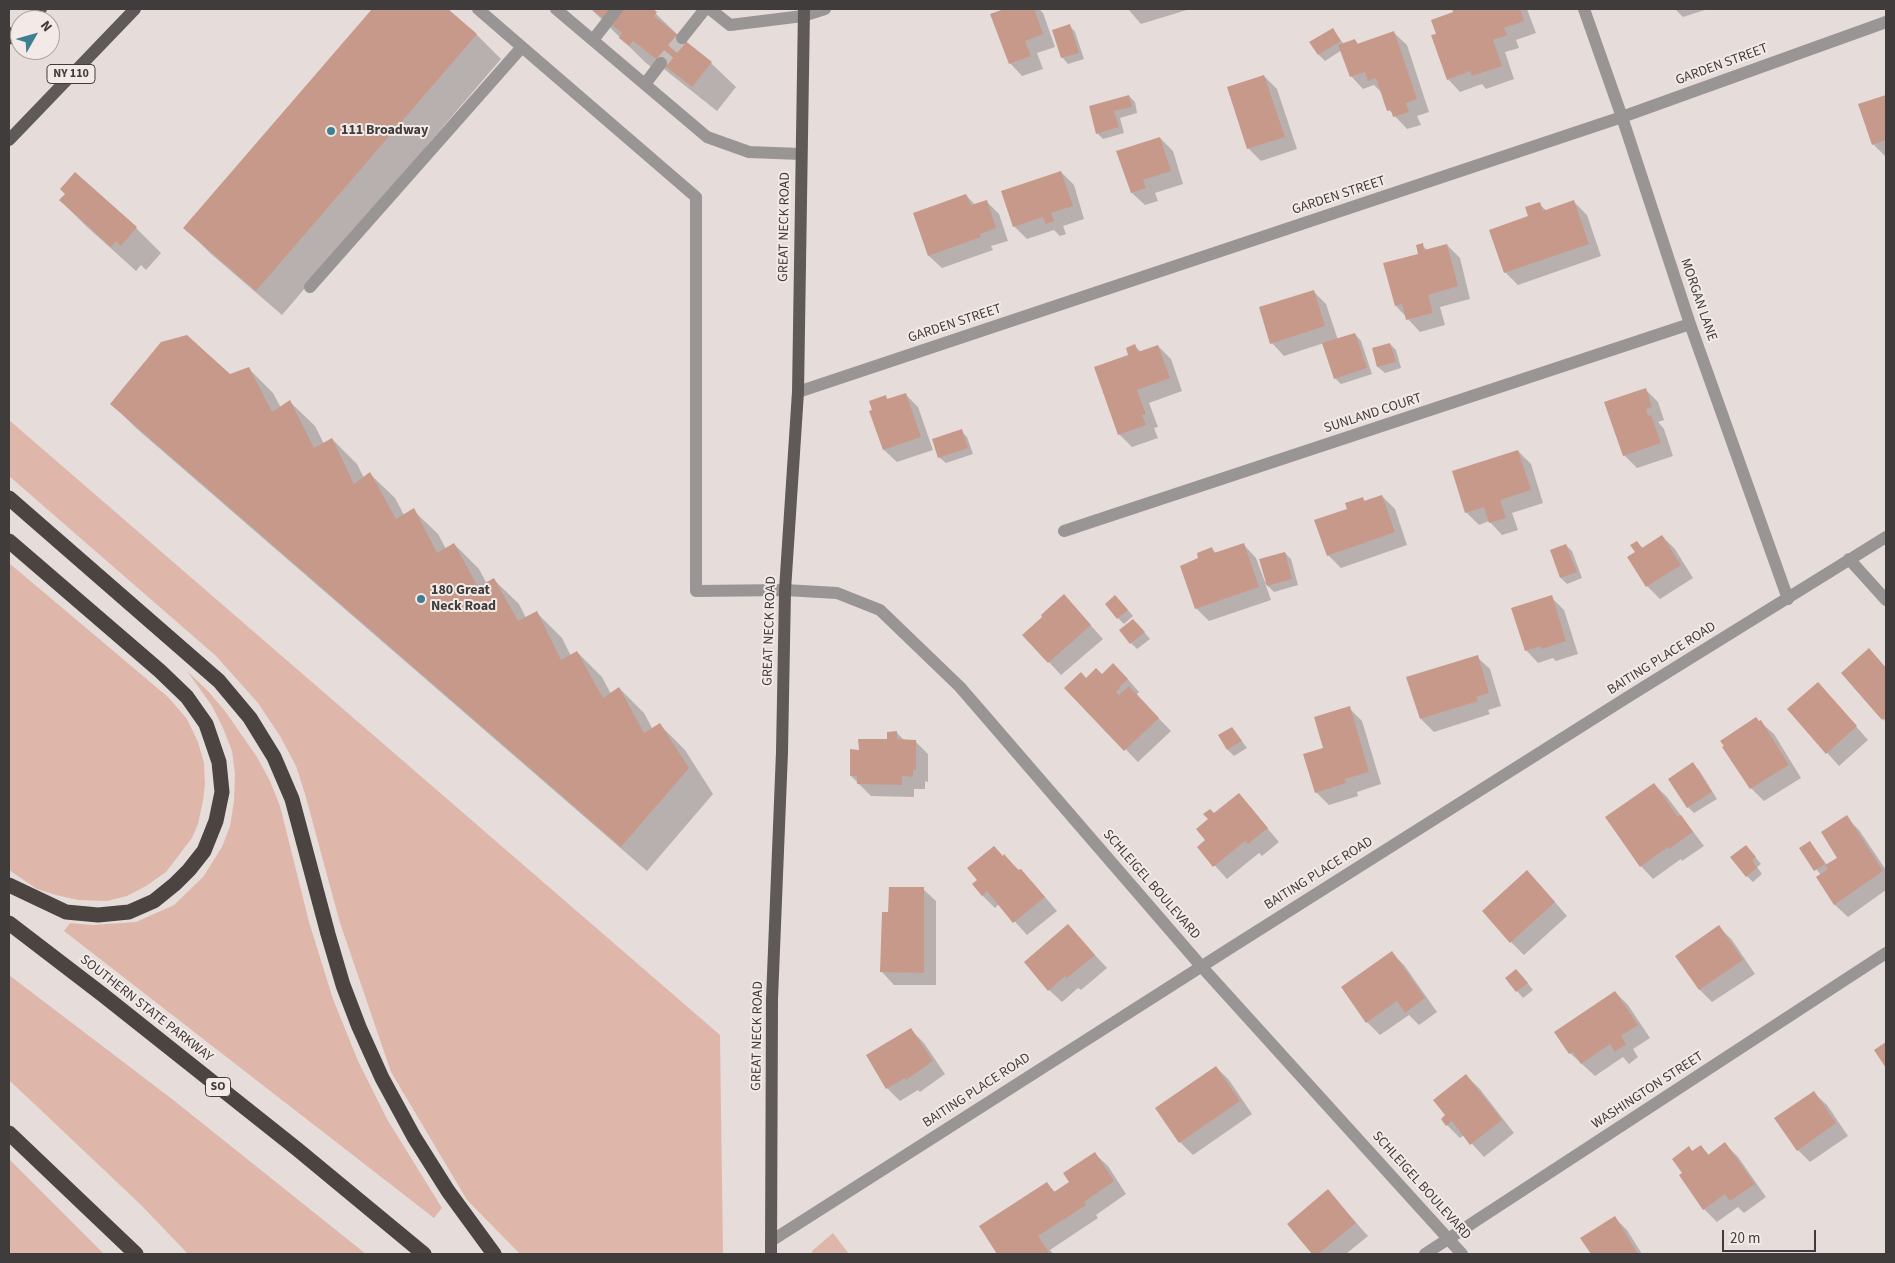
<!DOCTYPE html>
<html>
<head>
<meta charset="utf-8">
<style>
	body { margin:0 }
	#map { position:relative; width:1895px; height:1263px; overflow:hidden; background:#e6ddda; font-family:"Source Sans 3",sans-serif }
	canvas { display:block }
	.frame { position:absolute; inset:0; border:10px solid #3f3c3b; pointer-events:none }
	.north { position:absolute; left:10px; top:10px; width:50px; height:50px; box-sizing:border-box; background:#f3eae7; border:1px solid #aba4a2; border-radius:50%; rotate:52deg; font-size:14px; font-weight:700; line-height:20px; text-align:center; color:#3f3c3b }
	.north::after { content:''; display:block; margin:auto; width:18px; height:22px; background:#3f7f92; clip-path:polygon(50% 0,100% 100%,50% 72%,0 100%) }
	.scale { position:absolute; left:1722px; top:1230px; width:94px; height:22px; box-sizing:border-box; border:2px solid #3f3c3b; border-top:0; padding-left:6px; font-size:15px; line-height:18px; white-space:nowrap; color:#3f3c3b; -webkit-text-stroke:4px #f3eae7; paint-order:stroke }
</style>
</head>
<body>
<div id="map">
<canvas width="1895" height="1263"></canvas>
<div class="frame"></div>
<div class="north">N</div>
<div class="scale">20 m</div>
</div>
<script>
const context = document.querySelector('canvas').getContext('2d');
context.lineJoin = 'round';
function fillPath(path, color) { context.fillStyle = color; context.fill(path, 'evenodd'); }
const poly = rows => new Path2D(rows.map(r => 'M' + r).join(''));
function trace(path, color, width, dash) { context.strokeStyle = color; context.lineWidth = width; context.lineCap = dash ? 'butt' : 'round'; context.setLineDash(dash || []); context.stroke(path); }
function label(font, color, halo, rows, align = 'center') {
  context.font = font + ' "Source Sans 3",sans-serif'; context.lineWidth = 4; context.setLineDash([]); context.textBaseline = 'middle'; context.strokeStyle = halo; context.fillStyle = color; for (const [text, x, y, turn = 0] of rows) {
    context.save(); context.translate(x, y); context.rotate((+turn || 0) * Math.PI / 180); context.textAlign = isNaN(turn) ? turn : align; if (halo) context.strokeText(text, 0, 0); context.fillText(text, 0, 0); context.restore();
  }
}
const green = poly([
	[9,420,720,1035,723,1254,520,1254,467,1200,391,1072,340,923,305,794,296,766,280,736,258,703,216,656,9,476],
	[9,563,168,697,187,719,198,742,204,763,205,784,203,801,198,824,192,838,166,872,146,886,127,896,107,901,78,900,56,895,37,889,9,870],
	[187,671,208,691,225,711,257,757,270,781,280,806,309,922,333,999,358,1061,387,1119,442,1208,434,1218,64,931,70,923,93,925,136,922,174,905,203,877,222,847,230,826,234,801,235,774,232,751,223,728,212,706],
	[9,975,172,1099,366,1254,188,1254,141,1205,9,1080],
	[9,1158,9,1159,104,1254,9,1254],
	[833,1233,849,1254,812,1254,812,1251]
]);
const shadow = poly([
	[374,9,446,9,477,35,501,59,282,315,210,253,185,228],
	[591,9,651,9,681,38,711,63,736,87,717,111,659,65,655,70,645,62],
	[1008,9,1039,9,1043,13,1055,47,1037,53,1043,69,1022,76,1010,63,992,14],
	[1128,9,1190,9,1141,24],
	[1453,9,1527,9,1536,33,1516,40,1519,48,1505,52,1514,79,1486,89,1482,84,1460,92,1448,79,1437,35,1455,13],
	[1675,9,1708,9,1683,17],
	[1069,25,1075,32,1084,59,1068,64,1062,57],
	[1332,30,1344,44,1355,40,1359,45,1394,33,1407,45,1429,112,1417,116,1421,125,1407,129,1389,110,1382,93,1374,85,1363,89,1351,76,1342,50,1325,61,1319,55],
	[1264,76,1277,89,1297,149,1261,161,1248,148],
	[1129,96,1135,102,1137,113,1120,118,1124,133,1103,139,1097,133,1090,107],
	[1886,96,1886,157,1873,144,1860,105],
	[1160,138,1173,151,1183,184,1155,193,1158,201,1145,205,1132,193,1118,152],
	[1061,172,1074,185,1084,219,1063,226,1066,234,1060,236,1054,230,1027,239,1014,226],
	[76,174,136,228,161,253,146,270,141,265,136,271,85,225,60,200,66,194],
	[966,195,975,205,986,201,999,214,1008,241,991,246,993,250,942,268,929,256,914,214],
	[1574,202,1587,215,1601,256,1518,285,1505,272,1530,217,1539,204,1547,211],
	[1422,245,1428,251,1447,245,1460,258,1470,299,1440,307,1445,325,1420,332,1396,306,1385,264,1419,255],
	[1313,291,1326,304,1338,340,1355,334,1361,341,1372,374,1341,384,1335,378,1324,343,1284,356,1272,343],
	[1390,344,1396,350,1401,368,1385,373,1378,367,1373,348],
	[1135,346,1141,352,1158,346,1171,359,1182,391,1149,403,1158,427,1154,428,1158,438,1132,447,1119,434,1130,356],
	[248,368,273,393,281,408,290,402,315,426,324,444,332,439,357,464,364,478,370,474,395,498,404,515,413,510,438,534,446,549,454,544,479,569,487,584,494,580,519,604,526,618,537,613,562,638,571,656,577,652,602,677,611,694,619,688,644,713,653,730,660,725,685,750,713,794,647,871,136,428,112,404,230,375],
	[1645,389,1658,402,1664,420,1658,422,1664,429,1673,456,1637,468,1624,455],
	[905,394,918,407,933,450,897,462,884,450,871,412,885,397,889,400],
	[961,431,967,437,973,454,946,463,939,457],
	[1518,451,1531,464,1543,503,1512,513,1518,530,1502,535,1489,521,1479,525,1466,512],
	[1382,496,1395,509,1407,545,1341,568,1328,555,1348,509,1362,498,1366,502],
	[1662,536,1675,549,1693,578,1660,599,1647,586,1629,558,1636,553,1637,543,1643,548],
	[1244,545,1256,558,1265,582,1267,582,1285,553,1291,559,1298,585,1274,592,1265,583,1271,600,1209,621,1196,608,1200,559,1212,549,1217,554],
	[1566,545,1572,551,1582,578,1567,584,1561,578],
	[1551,597,1564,610,1578,654,1556,661,1553,658,1538,663,1526,650],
	[1121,602,1133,616,1124,624,1118,618],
	[1076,609,1103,639,1061,675,1024,635],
	[1139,626,1150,639,1137,649,1131,643],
	[1869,650,1886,668,1886,722,1883,719],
	[1477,657,1490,669,1501,706,1488,710,1490,714,1434,732,1421,719,1408,678],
	[1102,676,1126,677,1139,692,1136,695,1171,731,1138,762,1066,688,1086,680],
	[1830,697,1868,740,1839,766,1789,710],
	[1349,708,1362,721,1381,784,1357,792,1358,796,1329,805,1316,792,1325,748],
	[1760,722,1774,734,1801,778,1764,801,1751,788],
	[1232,728,1247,748,1234,756,1228,750,1220,736],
	[897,733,905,741,915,741,928,754,928,782,925,781,925,789,914,789,914,797,871,796,851,776,860,751,888,740],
	[1693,764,1699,770,1717,799,1694,813,1688,807],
	[1654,784,1667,797,1704,846,1682,861,1681,859,1653,879,1641,866],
	[1239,795,1279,842,1262,856,1259,853,1227,879,1199,848,1207,841,1209,819],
	[1846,817,1859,830,1886,870,1886,890,1848,917,1835,905,1817,877,1821,875,1800,849,1810,842,1827,865,1839,858],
	[1746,846,1761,864,1757,867,1762,874,1753,882,1747,876],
	[1004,856,1033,883,1057,911,1027,935,999,904,995,908,982,895,979,880],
	[1540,885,1567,916,1524,955,1511,942],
	[923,889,936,901,936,985,894,985,882,972],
	[1068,926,1107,968,1081,990,1078,988,1062,1002,1049,990],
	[1719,927,1732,940,1755,974,1712,1002,1700,990,1677,956],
	[1392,953,1404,965,1437,1012,1419,1025,1409,1015,1380,1035,1367,1022,1343,987],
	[1522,976,1533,990,1523,998,1506,978],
	[1615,992,1628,1005,1650,1038,1633,1049,1638,1057,1629,1064,1623,1057,1595,1076,1570,1053],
	[911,1030,924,1043,945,1074,920,1092,918,1090,900,1101,887,1088],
	[1216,1067,1229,1080,1252,1114,1193,1155,1180,1142],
	[1466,1076,1479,1088,1514,1133,1484,1157,1464,1135,1460,1138,1447,1125,1447,1116],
	[1814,1093,1827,1105,1848,1136,1810,1162,1798,1150],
	[1725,1144,1738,1157,1766,1197,1744,1213,1738,1207,1717,1222,1704,1209,1684,1173,1689,1148,1693,1152,1701,1146,1709,1155],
	[1095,1154,1108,1166,1126,1194,1096,1215,1098,1218,1050,1250,1053,1254,998,1254,981,1226,1046,1183,1056,1193,1071,1182],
	[1328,1191,1368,1236,1346,1254,1314,1254,1289,1224],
	[1615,1218,1627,1230,1642,1254,1592,1254,1582,1238]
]);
const building = poly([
	[372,9,448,9,477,34,256,291,183,228],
	[591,9,653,9,657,12,654,16,712,62,692,87,633,41,629,46,619,38,622,33],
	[1004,9,1034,9,1043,34,1025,41,1031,56,1009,64,990,14],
	[1452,9,1520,9,1524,21,1504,28,1507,35,1493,40,1502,66,1472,76,1470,71,1447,80,1431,35,1436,34,1431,20,1453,12],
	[1070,24,1079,53,1061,58,1052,30],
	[1333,28,1341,41,1318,55,1309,42],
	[1394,31,1417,99,1406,103,1409,112,1393,117,1391,110,1387,111,1376,78,1368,81,1365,72,1350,77,1338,45,1355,39,1357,44],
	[1264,75,1285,137,1247,149,1227,87],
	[1129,95,1132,107,1114,111,1119,127,1096,134,1089,106],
	[1886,95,1886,140,1872,145,1858,104],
	[1160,137,1171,171,1143,180,1146,188,1131,193,1116,151],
	[1061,171,1073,206,1051,213,1054,221,1046,224,1043,217,1013,227,1001,191],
	[75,172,137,227,121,246,116,241,111,247,59,200,65,194,60,189],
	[966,194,971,205,987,200,996,228,980,234,981,237,928,256,913,213],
	[1574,200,1589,244,1504,273,1489,230,1528,216,1525,207,1540,202,1543,211],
	[1423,243,1424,250,1447,244,1458,286,1428,295,1433,313,1406,320,1402,304,1395,306,1383,263,1418,254,1416,245],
	[1314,290,1325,326,1270,344,1259,307],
	[1355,333,1367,368,1334,379,1322,343],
	[187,335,230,374,249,367,272,412,290,400,314,448,332,438,354,484,370,472,396,519,414,508,437,553,454,543,478,587,494,578,518,621,537,611,561,660,577,651,603,698,619,687,644,733,660,723,689,768,621,847,110,404,161,342],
	[1390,343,1396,362,1377,367,1372,348],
	[1135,344,1138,352,1158,345,1170,378,1137,390,1146,414,1142,415,1146,425,1118,435,1094,367,1128,355,1126,348],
	[1646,388,1652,407,1646,409,1648,416,1651,415,1661,443,1623,456,1604,402],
	[906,393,921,437,883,450,869,411,872,410,869,401,886,395,887,399],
	[962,429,968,448,938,458,932,439],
	[1518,450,1531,490,1500,500,1506,518,1489,523,1484,507,1465,513,1452,471],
	[1382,495,1395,532,1327,556,1314,520,1347,509,1345,503,1363,497,1364,501],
	[1662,535,1681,565,1646,587,1627,557,1635,552,1630,545,1637,541,1642,548],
	[1244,543,1259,587,1195,609,1180,566,1198,558,1197,553,1212,547,1214,553],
	[1566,544,1577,572,1560,578,1550,550],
	[1285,552,1292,579,1267,586,1259,559],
	[1064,594,1091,625,1048,663,1022,635,1042,617,1041,615],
	[1115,595,1128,610,1117,619,1105,604],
	[1552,595,1566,641,1542,649,1541,646,1525,651,1511,608],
	[1133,619,1145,632,1130,644,1119,630],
	[1869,648,1886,668,1886,716,1882,720,1841,673],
	[1478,655,1489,693,1476,697,1478,701,1420,719,1406,677],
	[1113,663,1128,679,1119,687,1120,688,1116,692,1119,695,1129,686,1159,718,1124,751,1064,688,1081,672,1086,678,1096,668,1102,674],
	[1818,682,1857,726,1826,754,1787,709],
	[1350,706,1369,772,1345,779,1346,783,1315,793,1303,754,1323,748,1314,717],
	[1756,717,1759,721,1761,720,1789,765,1750,789,1722,747,1724,746,1720,741],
	[1232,727,1242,741,1227,750,1218,735],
	[897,731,897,739,916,740,916,770,913,769,913,777,902,776,902,785,857,784,857,776,850,776,850,749,859,750,858,739,887,739,887,732],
	[1693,762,1712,792,1687,808,1668,779],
	[1654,783,1678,817,1681,815,1693,832,1669,849,1668,847,1640,867,1605,817],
	[1239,793,1268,828,1248,844,1245,841,1213,867,1197,847,1205,840,1196,829,1208,819,1203,814,1210,809,1214,813],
	[1847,815,1883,871,1834,905,1816,877,1828,869,1825,865,1837,858,1821,832],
	[1810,841,1825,864,1814,871,1799,848],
	[1746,845,1756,857,1752,860,1757,868,1746,877,1730,857],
	[994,846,1003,856,1004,854,1018,870,1021,869,1045,897,1013,923,987,891,982,896,972,884,977,880,967,868],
	[1527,870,1555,902,1510,943,1482,911],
	[889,887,924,887,924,973,880,972,882,912,888,912],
	[1068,924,1095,955,1067,978,1065,976,1048,991,1024,962],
	[1719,925,1743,960,1699,990,1675,956],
	[1392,951,1425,998,1405,1013,1397,1001,1366,1023,1341,987],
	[1516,969,1528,983,1516,992,1505,978],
	[1615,991,1638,1025,1621,1036,1626,1044,1615,1052,1610,1044,1581,1064,1573,1052,1569,1054,1554,1032],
	[911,1028,933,1061,906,1080,905,1078,886,1089,866,1055],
	[1886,1042,1886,1068,1874,1050],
	[1216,1066,1240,1101,1179,1143,1155,1108],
	[1466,1074,1502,1120,1470,1145,1452,1121,1446,1126,1441,1119,1445,1115,1433,1100],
	[1814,1091,1836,1123,1797,1151,1774,1118],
	[1725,1142,1755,1184,1730,1201,1725,1194,1703,1210,1679,1175,1682,1173,1672,1159,1689,1146,1692,1151,1701,1145,1708,1155],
	[1095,1152,1114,1181,1084,1202,1086,1205,1038,1236,1050,1254,997,1254,979,1226,1047,1182,1054,1192,1069,1182,1063,1173],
	[1328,1189,1356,1223,1318,1254,1312,1254,1287,1224],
	[1615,1216,1638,1254,1591,1254,1580,1238]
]);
const minorTunnel = poly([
	[661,63,682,38]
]);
const minor = poly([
	[556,9,707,137,749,152,801,154],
	[710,9,730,25,803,16,825,9],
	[1584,9,1622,117,1690,324,1788,599],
	[682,38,705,9],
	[593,40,617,9],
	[522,47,696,197,696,591,785,590,837,593,880,610,960,687,1201,966,1462,1254],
	[645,84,661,63],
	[310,287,522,47,478,9],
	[798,392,1622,117,1886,22],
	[1064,531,1690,324],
	[1849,559,1886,600],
	[771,1241,1232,947,1631,695,1886,537],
	[1425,1254,1886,953]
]);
const major = poly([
	[30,20,41,9],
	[9,140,135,9],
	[771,1254,772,999,782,752,785,590,798,392,804,9]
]);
const highway = poly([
	[9,37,19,31],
	[9,498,219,681,250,718,274,757,292,799,328,934,343,985,359,1027,382,1078,414,1137,448,1191,494,1254],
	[9,541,160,671,187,697,206,724,219,762,222,792,216,821,204,851,189,870,175,884,154,901,129,912,98,915,66,912,9,885],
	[9,923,103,995,297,1149,424,1254],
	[9,1133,136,1254]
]);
const markers = [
	[331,131,5,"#3f7f92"],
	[421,599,5,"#3f7f92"]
];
const shields = [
	[71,74,48],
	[218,1087,25]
];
const shieldNames = [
	["NY 110",71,74],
	["SO",218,1087]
];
const streetNames = [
	["GARDEN STREET",1722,65,-20],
	["GARDEN STREET",1339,196,-18],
	["GREAT NECK ROAD",785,227,-89],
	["MORGAN LANE",1698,300,71],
	["GARDEN STREET",955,324,-18],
	["SUNLAND COURT",1373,414,-18],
	["GREAT NECK ROAD",770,631,-88],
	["BAITING PLACE ROAD",1662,659,-32],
	["BAITING PLACE ROAD",1319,874,-32],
	["SCHLEIGEL BOULEVARD",1151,885,49],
	["SOUTHERN STATE PARKWAY",146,1009,38],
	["GREAT NECK ROAD",758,1036,-89],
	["BAITING PLACE ROAD",977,1091,-33],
	["WASHINGTON STREET",1648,1091,-33],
	["SCHLEIGEL BOULEVARD",1421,1186,48]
];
const poiNames = [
	["111 Broadway",341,131],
	["180 Great",431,591],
	["Neck Road",431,607]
];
fillPath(green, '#dfb7aa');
fillPath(shadow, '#0003');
fillPath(building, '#c7998a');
trace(minorTunnel, '#c5bdba', 12, [12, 6]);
trace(minor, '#999594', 12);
trace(major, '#5f5957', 12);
trace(highway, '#4b4441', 15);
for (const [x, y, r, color] of markers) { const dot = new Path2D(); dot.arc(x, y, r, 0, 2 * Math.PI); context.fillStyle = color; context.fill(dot); trace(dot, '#f3eae7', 2); }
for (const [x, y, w] of shields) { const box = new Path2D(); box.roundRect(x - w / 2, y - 9.5, w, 19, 4); context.fillStyle = '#f3eae7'; context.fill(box); trace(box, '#3f3c3b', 1); }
label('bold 12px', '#3f3c3b', null, shieldNames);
label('14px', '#3f3c3b', '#f3eae7', streetNames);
label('bold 14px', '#3f3c3b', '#f3eae7', poiNames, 'left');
</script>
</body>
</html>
